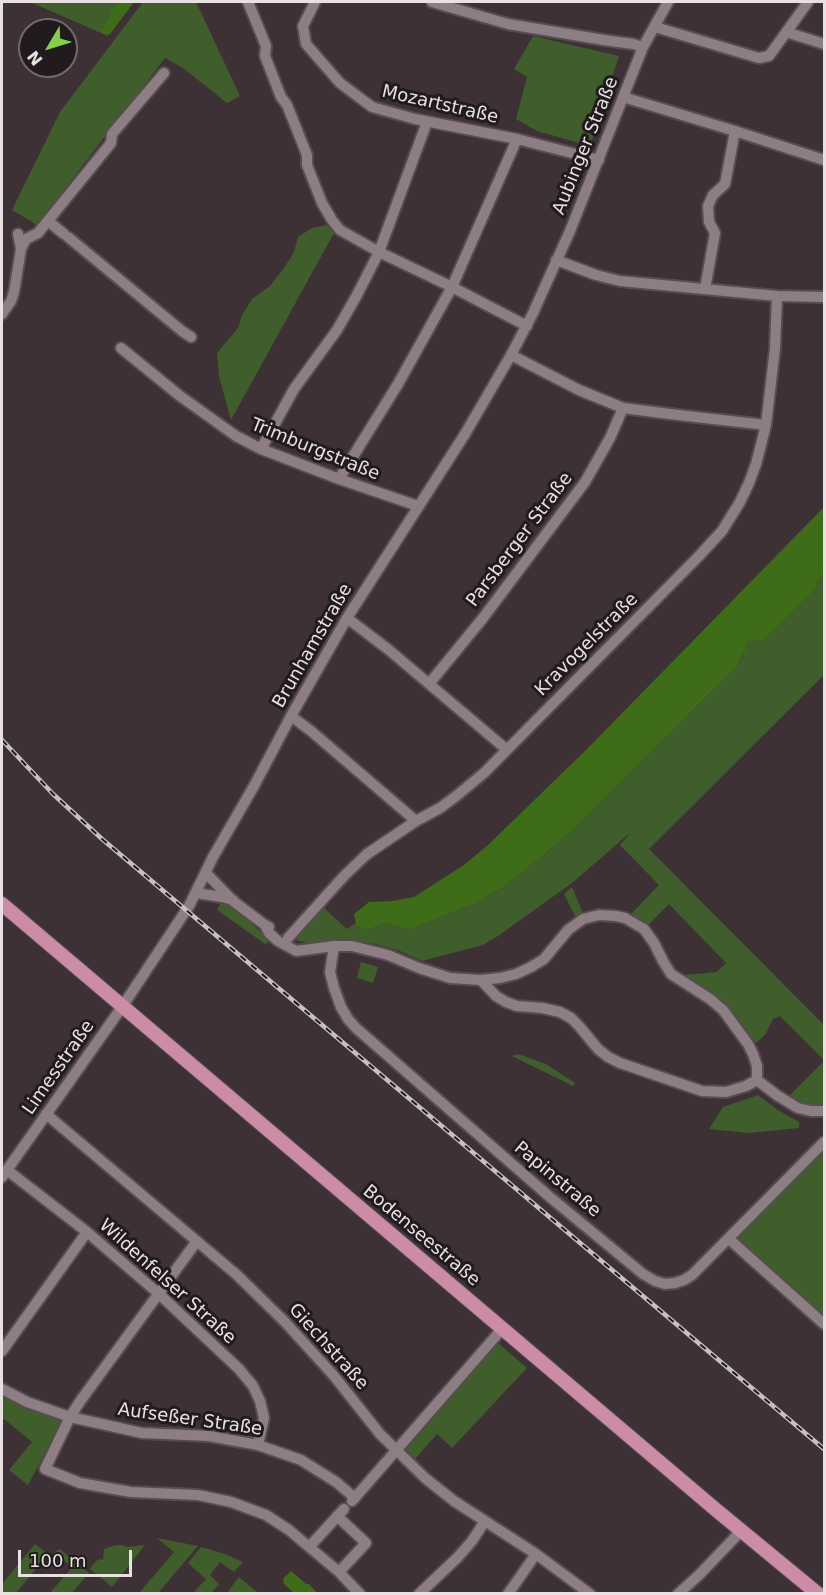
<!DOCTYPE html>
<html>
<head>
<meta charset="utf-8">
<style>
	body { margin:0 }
	#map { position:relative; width:826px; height:1595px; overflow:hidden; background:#3e3136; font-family:"DejaVu Sans",sans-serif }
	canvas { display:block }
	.frame { position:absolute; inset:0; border:3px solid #e8e0e3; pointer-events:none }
	.north { position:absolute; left:18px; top:18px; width:60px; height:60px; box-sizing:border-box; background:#211b1d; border:2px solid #716a6c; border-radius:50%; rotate:232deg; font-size:16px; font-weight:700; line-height:24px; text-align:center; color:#e8e0e3 }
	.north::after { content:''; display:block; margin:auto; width:21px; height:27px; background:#85cf4c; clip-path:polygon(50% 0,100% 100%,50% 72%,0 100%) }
	.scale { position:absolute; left:18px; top:1550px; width:114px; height:27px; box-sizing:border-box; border:3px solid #e8e0e3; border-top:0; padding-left:8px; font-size:18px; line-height:21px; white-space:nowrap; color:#e8e0e3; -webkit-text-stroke:4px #211b1d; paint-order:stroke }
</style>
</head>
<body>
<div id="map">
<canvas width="826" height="1595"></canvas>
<div class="frame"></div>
<div class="north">N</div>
<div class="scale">100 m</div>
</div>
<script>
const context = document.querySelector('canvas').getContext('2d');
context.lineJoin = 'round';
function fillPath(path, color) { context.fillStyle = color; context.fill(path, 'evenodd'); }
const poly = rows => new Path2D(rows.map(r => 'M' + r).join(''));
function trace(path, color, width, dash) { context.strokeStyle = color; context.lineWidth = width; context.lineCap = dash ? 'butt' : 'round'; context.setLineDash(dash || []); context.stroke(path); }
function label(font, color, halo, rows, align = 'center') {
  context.font = font + ' "DejaVu Sans",sans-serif'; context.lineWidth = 6; context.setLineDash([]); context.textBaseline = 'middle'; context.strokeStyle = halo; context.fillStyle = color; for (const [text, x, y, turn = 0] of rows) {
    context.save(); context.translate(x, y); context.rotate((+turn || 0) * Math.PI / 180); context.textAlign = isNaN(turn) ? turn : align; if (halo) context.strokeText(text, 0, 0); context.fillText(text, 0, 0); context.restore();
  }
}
const green = poly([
	[30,2,134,2,108,36],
	[143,2,196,2,240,96,227,103,183,68,165,58,37,225,12,210,60,112],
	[533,36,619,56,590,146,537,131,516,119,527,77,514,69],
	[327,225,334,233,231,420,219,376,217,353,238,328,242,315,252,299,270,286,286,265,294,252,298,237,312,228],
	[824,574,824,675,649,849,824,1025,824,1060,780,1016,773,1019,765,1035,756,1043,728,1006,713,993,684,975,717,972,726,963,669,904,646,927,631,914,659,885,620,845,631,832,572,883,498,936,483,945,422,961,400,951,376,944,343,940,310,943,299,941,294,938,322,906,347,929,356,923,367,930,386,923,409,930,473,904,504,887,563,839,740,663,739,661,743,656,745,645,750,641,754,640,763,641,816,589,818,580],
	[572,887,583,913,575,916,564,894],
	[221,902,229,906,240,913,264,935,271,939,267,943,265,944,217,910],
	[361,962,378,967,373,983,357,978],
	[518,1054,546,1064,575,1083,573,1086,512,1056],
	[824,1061,824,1105,810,1105,796,1100,789,1096],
	[758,1095,778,1110,799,1122,799,1128,749,1133,709,1129,723,1107],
	[824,1148,824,1323,729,1243],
	[497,1342,527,1368,452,1448,437,1434,415,1459,405,1449],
	[2,1395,39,1412,57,1417,61,1423,28,1485,9,1470,32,1442,4,1419,2,1421],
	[157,1538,198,1546,158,1593,139,1593,174,1552],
	[35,1544,48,1554,16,1593,2,1593,2,1584],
	[116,1545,122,1545,128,1547,145,1545,112,1587,90,1569,94,1563,99,1559,103,1560,104,1549],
	[201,1547,225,1554,243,1562,234,1572,220,1562,210,1575,219,1584,211,1593,193,1593,206,1579,188,1563],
	[60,1549,89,1573,72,1593,50,1593,72,1567,54,1552],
	[239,1577,258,1593,231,1593,228,1591]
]);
const forest = poly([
	[120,2,134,2,110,34,104,34,101,31,110,17,111,9],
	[824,507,824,574,818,580,816,589,763,641,754,640,750,641,745,645,746,650,739,661,740,663,563,839,504,887,473,904,409,930,386,923,367,930,356,924,354,914,369,902,392,901,414,897,464,865,488,845,587,749],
	[291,1571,306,1584,309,1584,317,1593,295,1593,293,1592,284,1584,283,1579]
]);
const minor = poly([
	[248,2,266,46,265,56,281,97,287,105,307,155,307,165,322,203,332,220,340,230,379,252,452,287,527,326],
	[315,2,303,26,306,44,340,83,372,107,415,119,517,139,599,160],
	[432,2,508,24,604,40,633,44,643,47],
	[655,27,759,58,769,56,808,2],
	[786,32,824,44],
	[623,97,735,131,824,160],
	[48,221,64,234],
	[68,237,182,331,191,337],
	[21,249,26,239,38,233,111,143,112,134,164,73],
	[556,260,596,275,620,281,777,296,824,297],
	[705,289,715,233,709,222,708,206,713,195,725,184,735,131],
	[2,314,11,301,14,292,21,249,18,234],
	[121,348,180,396,236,436,261,449,339,479,418,506],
	[511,355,579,390,623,408,678,415,766,425],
	[261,449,294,389,337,330,357,295,379,252,427,122],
	[339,479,398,384,452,287,517,139],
	[347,618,389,650,506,749],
	[429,684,483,618,585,482,610,438,623,408],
	[291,716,311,731,416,821],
	[206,873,233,901,265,925,269,927],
	[196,893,222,897,233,900],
	[265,925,269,933,278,941,296,951,334,946,330,972,334,988,341,1007,348,1019,356,1028,551,1198,643,1274,655,1281,665,1284,675,1283,684,1280,692,1275,824,1142],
	[288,938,344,876,367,854,416,821,440,808,455,797,484,773,698,557,722,531,740,502,749,483,756,464,766,425,775,348,777,296],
	[334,946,352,946,388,955,419,968,450,978,481,980,500,978,516,974,531,967,544,959,568,930,583,919,599,915,616,916,625,918,644,929,654,943,663,961,671,974,710,999,723,1010,748,1044,753,1054,757,1066,757,1080],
	[481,980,496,996,506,1002,517,1006,542,1008,560,1012,571,1018,579,1026,598,1049,608,1057,620,1063,702,1091,726,1092,746,1086,757,1080],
	[757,1080,778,1096,798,1108,811,1111,824,1111],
	[46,1114,237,1275,285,1322,334,1376,380,1434,425,1478,454,1501,536,1554,590,1594],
	[7,1170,87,1232,158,1293,239,1369,253,1386,260,1401,264,1418,258,1445],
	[2,1177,122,1007,189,906,213,857,254,786,291,716,347,618,465,434,511,355,533,313,570,231,643,47,668,2],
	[729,1239,824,1324],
	[197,1241,81,1400,70,1417,45,1469,80,1483,131,1492,198,1495,231,1502,266,1515,289,1530,339,1572,360,1594],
	[2,1351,87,1232],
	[2,1389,27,1402,70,1417,142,1433,209,1436,258,1445,301,1460,336,1482,355,1498],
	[352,1501,502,1329],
	[337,1516,366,1543,339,1572],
	[310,1546,344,1509],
	[419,1594,457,1558,472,1541,485,1521],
	[508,1594,536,1554],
	[678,1594,700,1574,741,1531]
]);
const major = poly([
	[2,904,715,1509,818,1594]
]);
const rail = poly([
	[2,740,53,794,102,839,824,1449]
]);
const streetNames = [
	["Mozartstraße",440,105,13],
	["Aubinger Straße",586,146,-68],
	["Trimburgstraße",315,450,22],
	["Parsberger Straße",520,540,-53],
	["Kravogelstraße",587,645,-45],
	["Brunhamstraße",313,646,-60],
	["Limesstraße",59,1068,-55],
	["Papinstraße",557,1180,40],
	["Bodenseestraße",421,1236,40],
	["Wildenfelser Straße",167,1282,42],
	["Giechstraße",328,1347,48],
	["Aufseßer Straße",190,1420,8]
];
fillPath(green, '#405d2c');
fillPath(forest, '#3f6c18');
trace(minor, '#574d50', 14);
trace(major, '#574d50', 16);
trace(minor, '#8d7e84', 10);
trace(major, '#cc8ba7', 14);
trace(rail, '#c8bfc2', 4.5);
trace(rail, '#211b1d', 2, [7]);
label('18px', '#e8e0e3', '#211b1d', streetNames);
</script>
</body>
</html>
